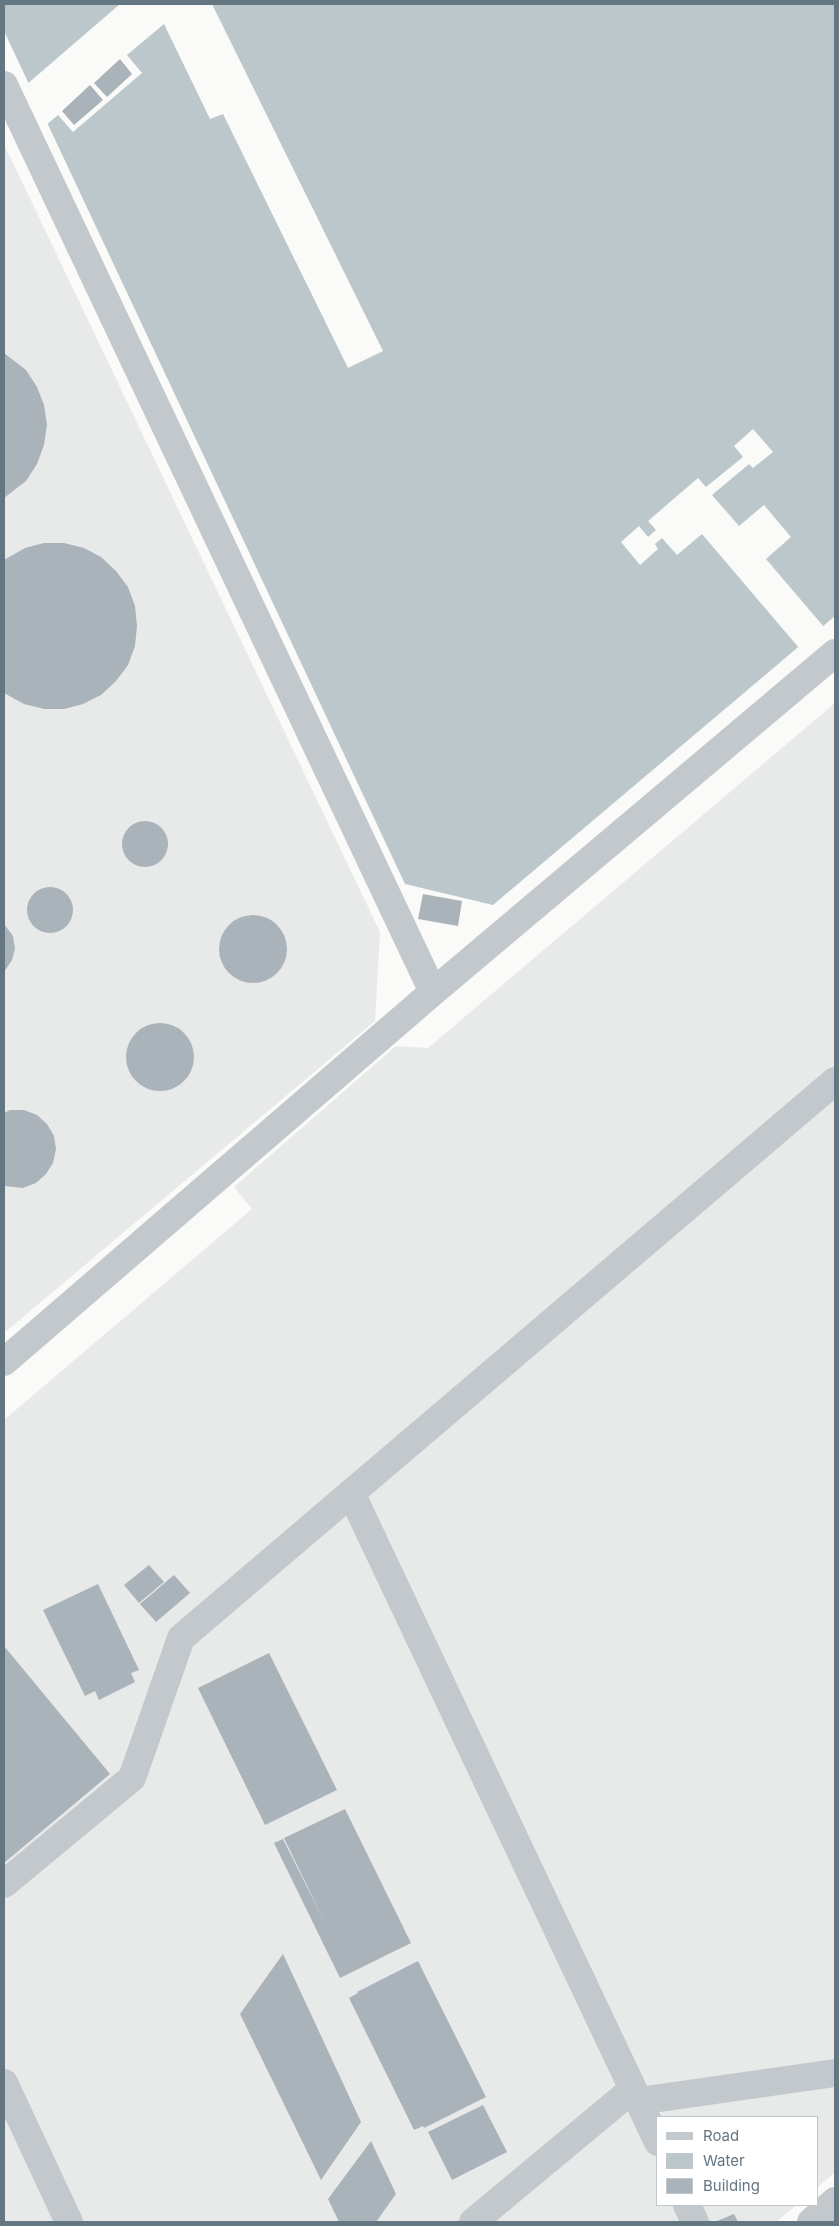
<!DOCTYPE html>
<html>
<head>
<meta charset="utf-8">
<style>
	body { margin:0 }
	#map { position:relative; width:839px; height:2226px; overflow:hidden; background:#fafaf8; font-family:Inter,sans-serif }
	canvas { display:block }
	.frame { position:absolute; inset:0; border:5px solid #657683; pointer-events:none }
	.legend { position:absolute; left:656px; top:2116px; width:162px; height:90px; box-sizing:border-box; background:#fff; border:1px solid #c1c8cd; margin:0; padding:6px 9px; list-style:none; font-size:15px; color:#657683 }
	.legend li { display:flex; align-items:center; gap:10px; height:25px }
	.legend b { width:25px; border:1px solid #c1c8cd }
</style>
</head>
<body>
<div id="map">
<canvas width="839" height="2226"></canvas>
<div class="frame"></div>
<ul class="legend">
<li><b style="height:6px;background:#c3c8cc"></b>Road</li>
<li><b style="height:14px;background:#bbc7cb"></b>Water</li>
<li><b style="height:14px;background:#aab3b9"></b>Building</li>
</ul>
</div>
<script>
const context = document.querySelector('canvas').getContext('2d');
context.lineJoin = 'round';
function fillPath(path, color) { context.fillStyle = color; context.fill(path, 'evenodd'); }
const poly = rows => new Path2D(rows.map(r => 'M' + r).join(''));
function trace(path, color, width, dash) { context.strokeStyle = color; context.lineWidth = width; context.lineCap = dash ? 'butt' : 'round'; context.setLineDash(dash || []); context.stroke(path); }
const built = poly([
	[4,144,380,932,375,1021,4,1333],
	[835,703,835,2172,818,2187,818,2117,658,2117,658,2205,797,2205,776,2222,4,2222,4,1420,252,1209,234,1187,396,1046,428,1048]
]);
const water = poly([
	[4,4,835,4,835,616,493,905,405,884,4,31]
]);
const pier = poly([
	[120,4,212,4,383,351,348,368,223,114,210,119,164,24,127,55,142,73,73,132,58,115,45,126,26,85],
	[753,429,773,452,753,468,749,464,712,495,739,526,764,505,791,537,766,559,824,627,799,648,702,534,677,555,662,538,655,544,658,549,640,565,621,542,639,526,648,537,656,530,648,521,698,478,706,487,743,457,734,446]
]);
const building = poly([
	[120,59,132,74,107,97,94,83],
	[90,85,103,100,74,125,62,111],
	[4,353,26,370,37,387,44,405,47,425,44,445,37,464,26,481,4,498],
	[44,543,64,543,84,548,101,557,116,571,128,587,135,606,137,626,135,646,128,665,116,681,101,695,83,704,64,709,44,709,24,704,4,693,4,560,25,548],
	'122 844a23 23 0 1 1 46 0a23 23 0 1 1-46 0Z',
	'27 910a23 23 0 1 1 46 0a23 23 0 1 1-46 0Z',
	[423,894,462,901,458,926,418,919],
	'219 949a34 34 0 1 1 68 0a34 34 0 1 1-68 0Z',
	[4,924,13,936,15,949,12,960,4,972],
	'126 1057a34 34 0 1 1 68 0a34 34 0 1 1-68 0Z',
	[10,1110,24,1110,37,1115,47,1124,54,1136,56,1149,53,1163,46,1174,36,1183,23,1188,4,1186,4,1113],
	[149,1565,164,1582,139,1603,124,1585],
	[174,1575,190,1593,156,1622,140,1604],
	[98,1584,139,1670,131,1673,135,1682,99,1700,95,1691,85,1696,43,1610],
	[4,1646,110,1774,4,1863],
	[269,1653,337,1790,265,1825,198,1688],
	[345,1809,411,1943,340,1978,274,1843,283,1839,326,1925,284,1838],
	[283,1954,361,2122,321,2180,240,2014],
	[418,1961,486,2097,424,2128,423,2126,414,2130,349,1998,358,1993,357,1992],
	[483,2105,507,2152,452,2180,428,2132],
	[371,2141,396,2194,376,2222,339,2222,328,2199],
	[734,2214,738,2222,718,2222,717,2221]
]);
const minor = poly([
	[4,85,433,992],
	[4,1362,433,992,835,653],
	[351,1493,658,2142],
	[4,1884,132,1778,181,1638,835,1081],
	[4,2083,69,2222],
	[639,2101,835,2073],
	[687,2205,695,2222],
	[473,2222,633,2089],
	[811,2222,835,2201]
]);
fillPath(built, '#e8e9e9');
fillPath(water, '#bbc7cb');
fillPath(pier, '#fafaf8');
fillPath(building, '#aab3b9');
trace(minor, '#c3c8cc', 28);
</script>
</body>
</html>
